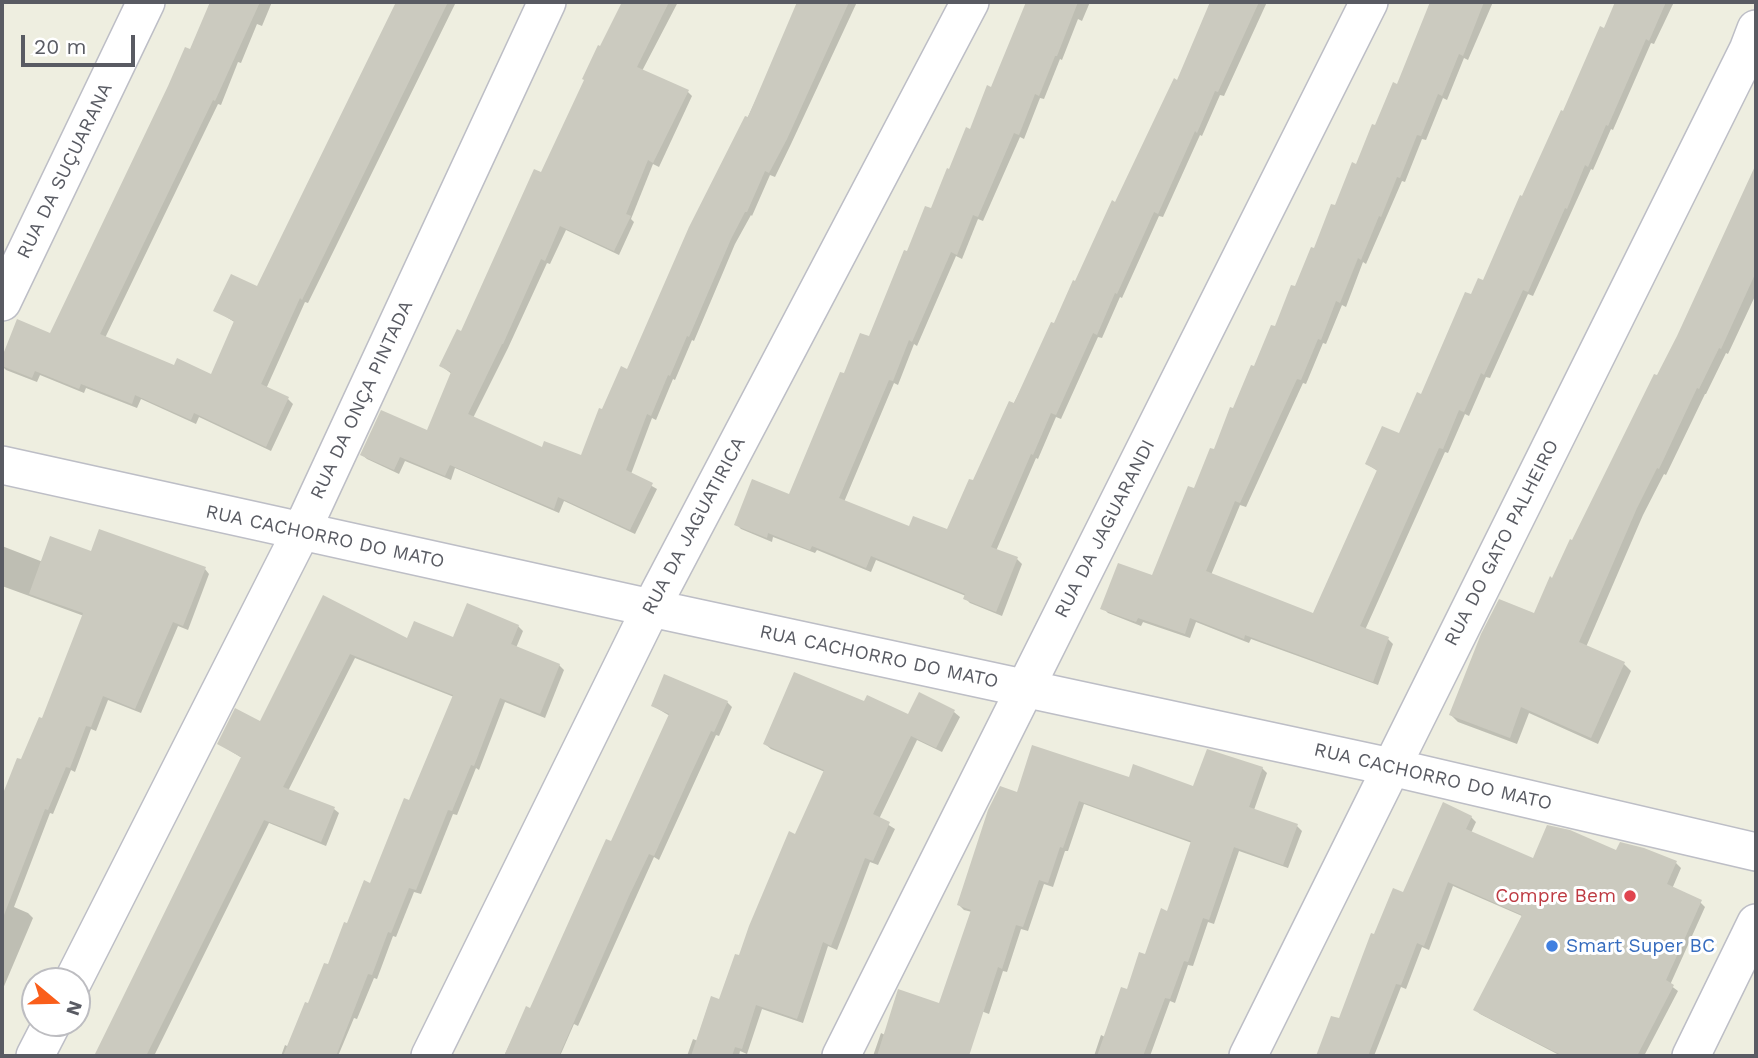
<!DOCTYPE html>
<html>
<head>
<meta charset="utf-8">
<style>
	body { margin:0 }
	#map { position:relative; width:1758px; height:1058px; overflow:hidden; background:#eeeee0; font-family:"Work Sans",sans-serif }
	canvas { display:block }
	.frame { position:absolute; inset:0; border:4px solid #595b63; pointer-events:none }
	.north { position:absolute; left:21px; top:967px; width:70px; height:70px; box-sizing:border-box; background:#fff; border:2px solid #bdbdc1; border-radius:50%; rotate:109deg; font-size:19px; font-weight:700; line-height:28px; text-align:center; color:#595b63 }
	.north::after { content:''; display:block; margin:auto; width:24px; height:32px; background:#fa5e1a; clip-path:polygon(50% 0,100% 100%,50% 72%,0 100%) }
	.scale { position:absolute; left:21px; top:35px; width:114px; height:32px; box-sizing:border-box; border:4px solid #595b63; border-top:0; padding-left:9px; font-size:21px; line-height:24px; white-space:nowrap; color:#595b63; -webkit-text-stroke:5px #fff; paint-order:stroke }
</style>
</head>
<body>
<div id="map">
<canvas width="1758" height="1058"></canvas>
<div class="frame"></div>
<div class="north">N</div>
<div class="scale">20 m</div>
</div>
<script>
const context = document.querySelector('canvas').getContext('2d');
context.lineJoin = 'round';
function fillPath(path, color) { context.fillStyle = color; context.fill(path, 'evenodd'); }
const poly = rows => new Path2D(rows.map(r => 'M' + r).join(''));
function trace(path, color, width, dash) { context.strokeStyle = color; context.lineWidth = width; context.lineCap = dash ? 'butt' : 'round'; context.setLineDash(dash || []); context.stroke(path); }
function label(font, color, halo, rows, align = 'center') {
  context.font = font + ' "Work Sans",sans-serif'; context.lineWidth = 6; context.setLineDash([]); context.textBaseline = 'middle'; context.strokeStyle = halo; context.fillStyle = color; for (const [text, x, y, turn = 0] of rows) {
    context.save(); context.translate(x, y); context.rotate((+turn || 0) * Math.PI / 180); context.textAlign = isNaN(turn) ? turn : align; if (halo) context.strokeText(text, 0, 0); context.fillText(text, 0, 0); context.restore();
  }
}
const shadow = poly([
	[212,2,272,2,262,26,257,24,241,63,238,62,221,105,218,104,105,338,175,367,212,376,236,323,215,310,258,288,399,2,456,2,308,303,305,302,266,389,288,399,293,404,271,451,199,417,196,424,141,399,137,408,86,388,84,393,40,375,37,382,6,370,2,366,18,322,51,335,190,51],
	[623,2,678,2,642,71,687,91,692,96,659,167,653,164,631,219,634,222,619,255,566,230,550,264,547,263,508,348,473,418,543,450,582,457,603,412,628,371,802,2,857,2,791,144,775,177,770,175,752,216,751,215,735,244,694,341,692,340,675,380,673,379,656,420,652,418,631,474,657,489,635,534,564,501,559,513,455,468,451,480,405,461,399,474,367,459,362,455,427,433,452,374,441,366,462,333,542,175],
	[1034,2,1090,2,1082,21,1078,19,1062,60,1060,59,1044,99,1040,98,1024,139,1020,137,983,221,978,219,962,259,956,256,917,346,914,344,898,385,894,383,844,502,910,529,948,532,1178,82,1214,2,1267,2,1224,96,1220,95,1202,136,1200,135,1163,217,1159,216,1122,298,1120,297,1102,338,1098,337,1061,419,1056,417,1038,459,1036,458,996,551,1017,559,1022,564,1002,616,970,603,965,598,966,596,876,560,871,572,817,550,815,553,773,537,772,542,741,529,736,524,790,496,845,376,870,339,908,253,932,210],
	[1440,2,1493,2,1468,60,1464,58,1447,100,1443,98,1426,140,1422,139,1405,182,1402,181,1366,264,1363,262,1346,307,1342,305,1326,344,1323,343,1306,384,1303,383,1246,507,1240,505,1211,575,1314,615,1379,472,1367,464,1400,436,1422,397,1472,297,1483,282,1617,2,1674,2,1654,44,1651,43,1613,130,1611,129,1593,170,1591,169,1533,296,1528,294,1490,378,1486,377,1469,416,1465,414,1448,453,1445,452,1365,630,1388,639,1393,644,1378,685,1251,639,1249,643,1196,622,1190,638,1143,622,1141,626,1108,613,1103,608,1153,578,1255,368],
	[1756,170,1756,294,1728,354,1726,353,1706,394,1705,394,1666,475,1664,474,1643,515,1586,647,1624,664,1631,671,1598,744,1529,713,1517,744,1458,722,1451,715,1534,615,1678,336],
	[2,546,43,562,92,554,205,569,209,574,188,630,178,626,141,713,108,700,96,731,91,729,75,772,71,770,53,814,50,813,14,907,28,913,33,918,2,991,2,797,18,760,22,762,43,720,84,616,2,586],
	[324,598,408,641,454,639,518,626,523,631,516,648,559,665,564,670,545,718,505,702,479,770,476,768,457,815,453,814,421,894,414,892,396,937,393,936,377,979,374,978,357,1019,354,1018,338,1056,281,1056,285,1045,289,1047,348,925,371,885,410,802,454,697,355,658,288,791,334,809,339,813,326,846,269,823,154,1056,96,1056,242,758,219,744,261,724],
	[920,694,954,712,960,717,942,752,917,740,879,819,895,829,878,865,870,862,837,950,828,946,803,1023,762,1009,747,1054,740,1051,739,1056,687,1056,693,1039,698,1041,720,1001,825,772,771,749,765,744,865,703,909,716],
	[727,702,732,707,719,736,716,735,659,860,654,857,578,1026,574,1024,560,1056,504,1056,527,1008,531,1010,612,844,670,716,653,706],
	[1262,768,1267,773,1254,810,1297,826,1302,831,1288,868,1239,851,1214,924,1208,922,1193,966,1188,965,1175,1003,1170,1001,1150,1056,1094,1056,1101,1035,1105,1037,1168,913,1192,843,1084,804,1068,851,1065,851,1053,887,1044,884,1028,931,1021,929,1007,972,1003,971,989,1014,981,1011,964,1056,873,1056,881,1033,885,1035,940,1005,972,912,964,910,959,905,1018,794,1130,779,1194,788],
	[1471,817,1476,822,1471,833,1534,860,1617,852,1676,863,1681,868,1672,889,1700,902,1705,907,1670,985,1678,991,1644,1056,1561,1056,1480,1014,1475,1009,1522,916,1453,886,1429,950,1422,947,1406,989,1401,987,1374,1056,1318,1056,1332,1018,1340,1021,1375,936,1403,894]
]);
const building = poly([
	[210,2,260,2,215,101,213,100,100,334,174,365,177,358,211,374,234,321,213,311,231,274,257,286,396,2,448,2,302,300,300,298,261,384,289,397,266,447,194,413,191,420,135,395,132,404,81,384,79,389,35,371,32,378,2,366,2,357,17,319,50,333,168,86,185,47,190,49],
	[622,2,669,2,637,67,689,90,653,163,648,160,626,214,631,216,614,251,560,226,545,261,541,259,503,344,502,344,468,414,542,447,544,441,581,455,599,408,602,409,621,366,627,369,689,227,745,116,748,117,797,2,849,2,787,139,769,173,765,171,747,212,745,212,731,239,689,337,687,336,670,376,668,375,651,416,647,414,626,470,653,483,630,530,558,497,554,509,450,465,445,476,400,457,394,470,360,455,381,410,427,430,451,372,439,366,457,329,461,331,534,169,541,172,584,80,582,79,598,45,600,46],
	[1026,2,1078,2,1057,56,1055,56,1039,96,1035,94,1019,135,1014,133,978,217,973,215,957,255,951,252,912,342,909,340,893,381,889,380,839,498,909,526,913,516,947,529,969,479,973,480,1009,401,1014,403,1051,322,1054,323,1073,280,1075,281,1112,200,1115,202,1174,78,1177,80,1210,2,1259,2,1218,92,1215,91,1197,133,1195,131,1158,214,1154,212,1117,294,1115,293,1097,335,1093,333,1056,415,1051,413,1033,455,1031,454,991,547,1018,557,996,612,963,599,965,594,871,556,866,568,812,546,810,550,768,533,767,538,734,525,752,479,789,494,840,372,844,373,860,333,869,336,904,250,907,251,925,206,931,208,947,168,949,169,966,127,970,129,987,85,991,87],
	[1430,2,1484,2,1463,56,1459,54,1442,96,1438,94,1421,136,1417,135,1400,178,1397,177,1381,217,1379,216,1361,260,1358,258,1340,303,1336,301,1321,340,1318,339,1301,380,1297,379,1240,503,1235,501,1206,571,1313,613,1377,470,1365,464,1382,426,1399,433,1417,392,1421,394,1465,292,1471,294,1478,278,1483,280,1520,195,1522,196,1561,110,1563,111,1600,26,1604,28,1615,2,1666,2,1649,41,1646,39,1608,126,1606,125,1588,167,1585,165,1567,209,1565,208,1528,292,1523,290,1484,375,1481,373,1464,412,1459,410,1443,449,1439,448,1360,626,1389,637,1373,682,1245,635,1244,639,1190,618,1185,634,1138,618,1136,622,1100,609,1118,563,1152,575,1188,486,1194,488,1210,448,1214,449,1230,407,1233,408,1251,365,1254,366,1271,325,1275,326,1291,285,1295,286,1311,247,1314,248,1331,204,1335,205,1352,162,1356,164,1372,124,1375,125,1393,82,1397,84],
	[1756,164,1756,272,1721,349,1719,348,1699,389,1697,388,1659,469,1657,468,1637,508,1579,642,1625,662,1591,738,1521,707,1510,738,1449,715,1481,634,1499,599,1534,613,1550,576,1552,578,1570,539,1572,540,1654,374,1657,375,1677,336],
	[99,529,206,567,183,626,173,622,135,709,103,696,91,727,86,726,70,768,66,767,48,810,45,809,4,915,2,915,2,796,17,758,21,759,39,717,42,718,83,613,29,594,50,536,91,551],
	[323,595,407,638,414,621,453,637,467,603,519,625,511,644,560,664,540,714,500,698,474,766,471,765,452,811,448,810,416,890,409,888,391,933,388,932,372,975,368,974,336,1056,283,1056,305,1002,308,1003,324,963,328,964,344,922,347,923,364,880,370,883,404,798,409,800,453,695,350,654,283,787,335,807,321,842,264,820,146,1056,94,1056,241,757,217,744,235,708,260,721],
	[794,672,864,701,867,695,908,714,919,692,955,710,936,748,911,736,873,814,890,822,873,861,865,858,831,946,823,942,797,1019,756,1005,742,1049,735,1047,732,1056,691,1056,711,996,719,999,735,954,739,955,749,926,789,831,795,834,824,770,763,744],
	[664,674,728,701,714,732,711,731,690,776,654,856,649,854,629,896,559,1056,504,1056,526,1006,530,1008,606,839,611,841,669,714,651,706],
	[1032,745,1129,777,1133,764,1193,786,1207,749,1263,767,1249,807,1298,824,1283,865,1234,847,1209,920,1203,918,1188,962,1184,961,1170,999,1165,998,1143,1056,1097,1056,1121,987,1127,989,1139,952,1145,954,1161,908,1167,911,1191,841,1079,801,1063,848,1060,847,1048,883,1039,880,1023,927,1016,925,1002,969,998,967,969,1056,877,1056,898,989,939,1003,971,910,957,905,988,810,1000,786,1017,792],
	[1443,802,1472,816,1466,829,1533,858,1547,825,1570,830,1616,850,1620,842,1644,848,1677,861,1667,884,1702,900,1666,980,1674,985,1637,1056,1563,1056,1473,1010,1522,915,1448,882,1424,946,1417,943,1401,985,1396,984,1368,1056,1316,1056,1331,1016,1339,1018,1371,933,1374,934,1393,888,1403,892]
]);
const minor = poly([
	[2,302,146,2],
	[2,465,651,608,1391,767,1756,852],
	[73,981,301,532,547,2],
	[35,1056,52,1023],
	[430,1056,651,608,970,2],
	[841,1056,1369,2],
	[1248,1056,1748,50,1756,29],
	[1691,1056,1756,923]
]);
const markers = [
	[1630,896,7,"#e0444e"],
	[1552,946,7,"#3f7fe0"]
];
const streetNames = [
	["RUA DA SUÇUARANA",65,171,-64],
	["RUA DA ONÇA PINTADA",362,400,-65],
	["RUA DA JAGUATIRICA",694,526,-62],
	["RUA DA JAGUARANDI",1105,529,-63],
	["RUA CACHORRO DO MATO",325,537,12],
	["RUA DO GATO PALHEIRO",1502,543,-63],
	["RUA CACHORRO DO MATO",879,657,12],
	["RUA CACHORRO DO MATO",1433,777,13]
];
const healthNames = [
	["Compre Bem",1616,896]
];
const shopNames = [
	["Smart Super BC",1566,946]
];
fillPath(shadow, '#0003');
fillPath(building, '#cbcabf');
trace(minor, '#bdbec6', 40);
trace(minor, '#fff', 37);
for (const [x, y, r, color] of markers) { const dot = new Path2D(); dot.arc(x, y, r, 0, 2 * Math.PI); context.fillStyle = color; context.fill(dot); trace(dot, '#fff', 2.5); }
label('19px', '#595b63', '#fff', streetNames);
label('19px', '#be3a42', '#fff', healthNames, 'right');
label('19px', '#366cbe', '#fff', shopNames, 'left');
</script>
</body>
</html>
